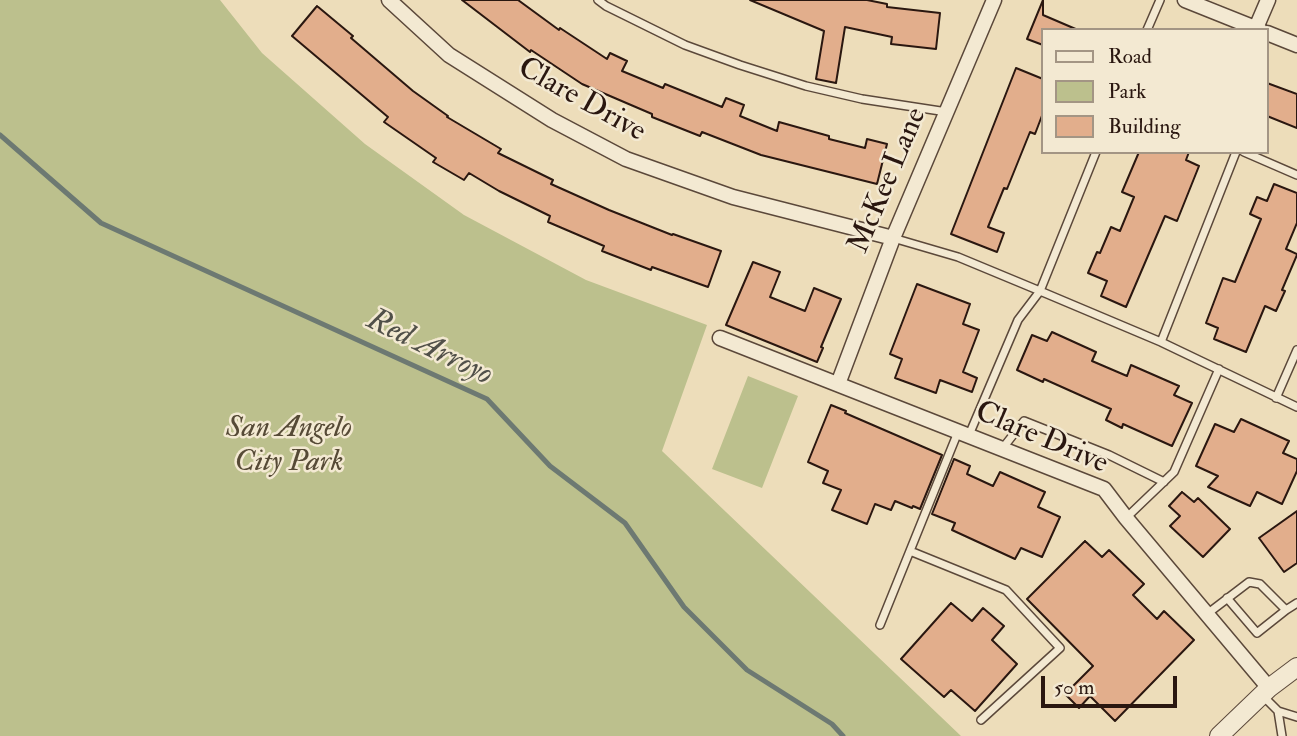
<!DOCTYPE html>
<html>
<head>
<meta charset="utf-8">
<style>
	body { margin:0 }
	#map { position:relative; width:1297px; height:736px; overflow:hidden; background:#edddba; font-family:"IM FELL Double Pica",serif }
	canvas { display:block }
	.legend { position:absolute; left:1041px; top:28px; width:228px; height:126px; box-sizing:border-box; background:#f3e9d2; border:2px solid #a39584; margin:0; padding:9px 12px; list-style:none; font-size:21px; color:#2a1710 }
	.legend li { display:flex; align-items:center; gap:14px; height:35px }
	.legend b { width:35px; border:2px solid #a39584 }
	.scale { position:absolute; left:1041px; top:676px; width:136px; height:32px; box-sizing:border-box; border:4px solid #2a1710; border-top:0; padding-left:9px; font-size:21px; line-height:24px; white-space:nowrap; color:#2a1710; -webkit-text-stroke:5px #f3e9d2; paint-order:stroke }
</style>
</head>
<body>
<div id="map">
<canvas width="1297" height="736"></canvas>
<ul class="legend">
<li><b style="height:9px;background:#f3e9d2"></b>Road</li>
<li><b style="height:19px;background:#bcc08d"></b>Park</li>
<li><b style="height:19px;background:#e2ae8c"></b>Building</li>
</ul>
<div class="scale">50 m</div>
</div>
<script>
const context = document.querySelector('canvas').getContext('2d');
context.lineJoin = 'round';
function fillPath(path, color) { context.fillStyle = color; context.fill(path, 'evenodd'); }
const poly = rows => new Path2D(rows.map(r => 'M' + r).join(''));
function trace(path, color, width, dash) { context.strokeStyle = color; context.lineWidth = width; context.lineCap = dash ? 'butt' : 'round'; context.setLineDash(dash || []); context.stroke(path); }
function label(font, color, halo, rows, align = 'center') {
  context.font = font + ' "IM FELL Double Pica",serif'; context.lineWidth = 5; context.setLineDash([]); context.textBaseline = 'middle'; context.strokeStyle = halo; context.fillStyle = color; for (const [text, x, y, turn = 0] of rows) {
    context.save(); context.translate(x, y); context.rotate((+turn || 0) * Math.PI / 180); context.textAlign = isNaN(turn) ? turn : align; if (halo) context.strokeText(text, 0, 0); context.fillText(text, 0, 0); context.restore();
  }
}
const green = poly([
	[0,0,220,0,262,53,365,144,464,215,586,280,707,325,662,451,961,736,0,736],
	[748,376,798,396,762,488,712,469]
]);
const stream = poly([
	[0,135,101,223,487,399,550,466,625,523,684,607,747,670,832,724,843,736]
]);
const building = poly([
	[462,0,518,0,559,30,560,28,607,59,610,53,627,61,622,71,663,88,665,84,722,107,726,98,744,105,740,116,777,131,779,122,829,136,829,139,865,148,867,139,887,144,877,184,761,155,702,132,700,136,652,117,652,114,582,84,531,50,530,52,462,0],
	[750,0,867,0,887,4,887,7,940,13,936,49,891,44,892,37,845,27,836,83,816,79,824,31,750,0],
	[1043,0,1043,15,1078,30,1043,30,1043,45,1027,39,1043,0],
	[317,6,353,36,351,38,413,91,448,116,447,117,501,149,498,153,553,180,551,184,609,210,672,235,673,234,721,251,708,287,652,267,651,270,602,251,604,246,548,222,550,216,499,191,469,173,464,180,433,162,436,158,384,122,388,117,292,36,317,6],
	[1016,68,1043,79,1043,113,1035,134,1030,132,1007,189,1004,188,988,227,1004,233,997,252,951,234,1016,68],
	[1267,83,1297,94,1297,128,1267,116,1267,83],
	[1139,152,1189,152,1186,160,1199,166,1177,221,1165,216,1126,307,1101,296,1107,281,1088,273,1097,252,1100,253,1111,227,1120,231,1134,197,1122,192,1139,152],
	[1274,184,1297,193,1297,223,1286,249,1297,254,1297,255,1282,290,1285,291,1276,311,1265,306,1246,352,1214,339,1218,328,1206,323,1223,278,1235,282,1261,219,1250,214,1257,197,1267,201,1274,184],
	[753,262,780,272,770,297,805,311,814,288,841,299,821,347,823,348,817,362,726,325,753,262],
	[917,284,970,304,963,324,979,330,963,372,977,378,972,392,940,380,936,393,895,378,902,359,890,354,917,284],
	[1052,332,1096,352,1092,361,1127,376,1131,365,1179,386,1174,395,1192,403,1172,446,1123,424,1122,428,1106,420,1111,409,1044,379,1043,382,1017,370,1032,335,1047,341,1052,332],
	[831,405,846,411,845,413,942,455,920,509,913,506,912,508,895,501,891,510,875,504,867,524,832,510,841,490,823,483,828,471,808,462,831,405],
	[1241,419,1289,441,1283,453,1297,459,1297,471,1282,504,1257,492,1250,506,1208,487,1218,476,1196,466,1215,424,1234,432,1241,419],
	[954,459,970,466,967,474,993,486,1000,472,1045,492,1038,507,1060,517,1042,557,1021,548,1015,559,952,530,955,523,932,514,954,459],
	[1182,492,1194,502,1198,498,1230,529,1203,557,1170,526,1180,516,1169,506,1182,492],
	[1297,511,1297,563,1284,572,1259,538,1297,511],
	[1085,541,1102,557,1109,550,1144,584,1133,595,1157,619,1164,611,1194,640,1115,721,1090,696,1079,708,1065,694,1093,666,1027,599,1085,541],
	[951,603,972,621,983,608,1004,626,992,640,1017,664,975,711,951,690,944,697,901,659,951,603]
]);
const service = poly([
	[598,0,606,6,685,45,740,65,806,86,862,99,947,112],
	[1147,30,1160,0],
	[1244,152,1297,175],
	[893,238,958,257,1040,291,1096,152],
	[1161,342,1236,152],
	[1276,398,1297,350],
	[969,435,1018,320,1040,291,1161,342,1297,407],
	[1002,449,1024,421,1109,455,1164,482],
	[1126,518,1174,472,1219,369],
	[910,551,1006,590,1060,648,981,720],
	[1227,598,1257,633,1286,610],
	[1207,614,1249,582,1260,584,1286,610,1297,603],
	[880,625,958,432],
	[1263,696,1278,711,1297,717],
	[1278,711,1282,736]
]);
const minor = poly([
	[389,0,449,55,552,120,626,159,733,197,893,238],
	[1185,0,1260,30],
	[1256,28,1268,0],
	[1267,33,1297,45],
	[720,338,1104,489,1126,518,1269,688],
	[838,384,893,238,994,0]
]);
const tertiary = poly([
	[1219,736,1269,688,1297,667]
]);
const streetNames = [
	["Clare Drive",581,101,29],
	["McKee Lane",889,181,-67],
	["Clare Drive",1041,439,23]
];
const parkNames = [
	["San Angelo",289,430],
	["City Park",289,464]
];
const waterNames = [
	["Red Arroyo",429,349,26]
];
fillPath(green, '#bcc08d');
trace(stream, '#6d7972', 5);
fillPath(building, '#e2ae8c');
trace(building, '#2a1710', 2);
trace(service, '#5b483a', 10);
trace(minor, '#5b483a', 17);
trace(tertiary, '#5b483a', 20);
trace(service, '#f3e9d2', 7);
trace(minor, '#f3e9d2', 14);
trace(tertiary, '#f3e9d2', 18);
label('30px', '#2a1710', '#f3e9d2', streetNames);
label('italic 30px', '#564a36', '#f3e9d2', parkNames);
label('italic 32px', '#515049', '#f3e9d2', waterNames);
</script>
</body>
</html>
